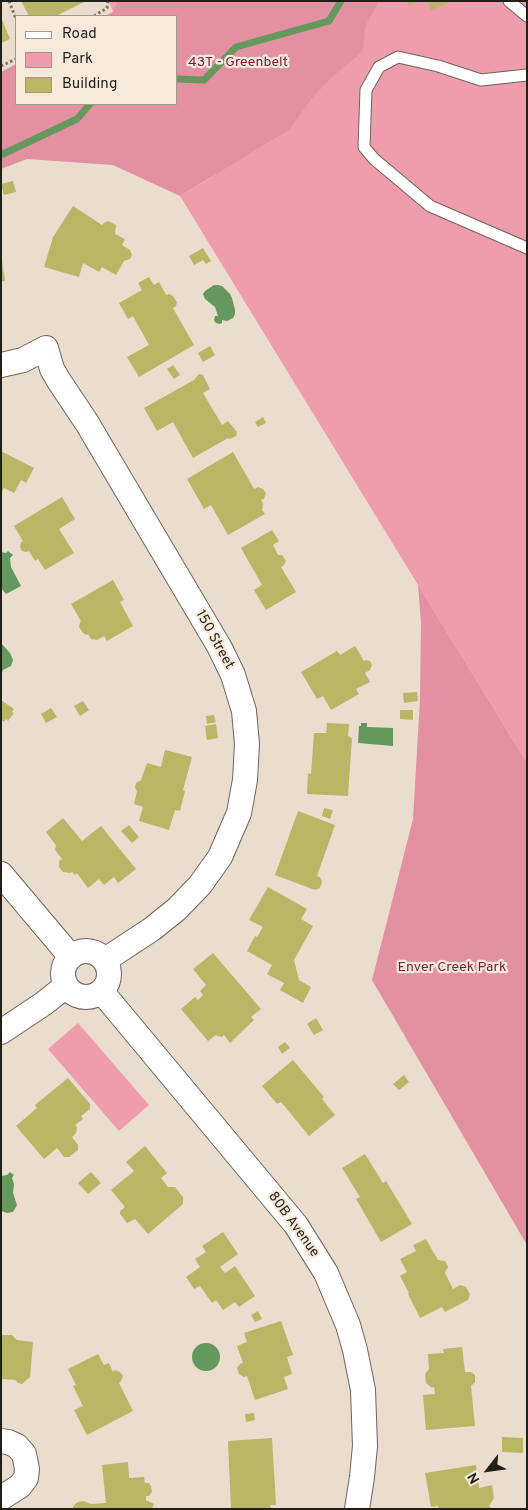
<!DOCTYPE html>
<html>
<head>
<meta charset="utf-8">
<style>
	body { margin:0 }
	#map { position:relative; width:528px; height:1510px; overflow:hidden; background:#eaddce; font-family:Overpass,sans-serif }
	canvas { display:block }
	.frame { position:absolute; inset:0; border:2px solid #221e18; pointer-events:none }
	.legend { position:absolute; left:15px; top:15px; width:162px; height:90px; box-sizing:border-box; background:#f7eadb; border:1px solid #a2988d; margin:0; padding:6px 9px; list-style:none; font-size:15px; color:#221e18 }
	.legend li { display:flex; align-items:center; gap:10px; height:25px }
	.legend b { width:25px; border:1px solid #a2988d }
	.north { position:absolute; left:463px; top:1445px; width:50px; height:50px; -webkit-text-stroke:4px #f7eadb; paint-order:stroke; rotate:240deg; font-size:14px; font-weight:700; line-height:20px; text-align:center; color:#221e18 }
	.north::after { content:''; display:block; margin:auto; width:18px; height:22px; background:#221e18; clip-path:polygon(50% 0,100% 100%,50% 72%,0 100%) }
</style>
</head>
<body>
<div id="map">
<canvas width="528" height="1510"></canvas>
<div class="frame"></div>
<ul class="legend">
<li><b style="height:6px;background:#fff"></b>Road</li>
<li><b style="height:14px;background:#ef9cad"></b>Park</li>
<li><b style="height:14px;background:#b9b666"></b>Building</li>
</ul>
<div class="north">N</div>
</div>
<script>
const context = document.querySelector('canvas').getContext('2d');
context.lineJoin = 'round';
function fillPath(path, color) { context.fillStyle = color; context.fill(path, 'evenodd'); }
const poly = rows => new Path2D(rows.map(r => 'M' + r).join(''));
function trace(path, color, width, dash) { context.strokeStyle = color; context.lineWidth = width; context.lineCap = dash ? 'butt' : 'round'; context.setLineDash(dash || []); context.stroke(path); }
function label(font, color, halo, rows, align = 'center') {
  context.font = font + ' Overpass,sans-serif'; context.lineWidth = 4.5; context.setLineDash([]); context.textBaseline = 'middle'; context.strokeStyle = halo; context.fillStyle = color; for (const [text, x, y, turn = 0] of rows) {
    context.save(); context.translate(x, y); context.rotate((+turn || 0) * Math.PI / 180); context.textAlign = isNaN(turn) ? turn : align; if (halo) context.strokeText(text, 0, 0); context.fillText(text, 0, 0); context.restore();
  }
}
const green = poly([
	[109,1,527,1,527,763,180,196,212,177,176,104,176,16,113,12],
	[78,1023,149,1105,119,1131,48,1049]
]);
const forest = poly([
	[118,1,379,1,365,27,363,51,332,77,312,98,290,129,180,196,113,165,27,159,1,169,1,72,16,64,16,104,176,104,176,16,105,16,113,12],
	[418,585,527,763,527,1245,372,980,413,819,420,699,421,623]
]);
const water = poly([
	[214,285,218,285,222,286,230,294,232,298,235,310,235,314,233,318,227,321,222,320,222,323,220,324,216,323,214,320,215,316,218,316,215,307,205,299,203,294,205,291],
	[8,551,13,555,10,558,11,567,21,586,6,594,1,588,1,552,6,553],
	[1,643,10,653,13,660,11,666,3,670,1,675],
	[361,723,367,723,367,727,393,728,393,746,358,743,359,726,361,726],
	[10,1172,14,1175,12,1178,14,1184,13,1193,17,1205,13,1212,7,1213,1,1211,1,1176,7,1175],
	'192 1357a14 14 0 1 1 28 0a14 14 0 1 1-28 0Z'
]);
const stream = poly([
	[176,79,204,80,236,47,329,21,341,1],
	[1,155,77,119,90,104]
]);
const building = poly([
	[21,1,86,1,56,16,29,16],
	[407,1,421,1,409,6],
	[427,1,453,1,431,10],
	[1,17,10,39,1,43],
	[13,181,16,192,4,195,1,184],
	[73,206,102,225,104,223,108,221,116,225,115,234,125,239,122,245,130,250,132,255,130,259,124,261,116,275,102,267,99,272,83,263,79,277,44,267,53,237],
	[203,248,211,261,206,264,203,260,194,265,189,256],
	[1,261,2,261,5,281,1,281],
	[149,277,154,285,159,282,166,295,169,294,173,296,177,302,176,306,173,308,194,345,139,377,127,357,149,345,133,316,128,319,119,303,142,290,138,283],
	[210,346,215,355,203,362,198,353],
	[173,365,180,375,174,379,167,369],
	[199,374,203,375,210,389,203,393,222,425,228,421,237,432,236,436,230,439,228,438,193,458,173,422,157,431,144,408,194,380],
	[263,417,266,423,258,427,255,422],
	[1,451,34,468,26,483,21,480,14,493,4,488,1,494],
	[233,452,254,489,258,487,263,489,266,493,264,499,261,500,263,504,262,510,265,514,228,535,211,505,204,509,187,479],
	[62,497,75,519,59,529,74,553,45,570,38,559,35,561,29,551,26,552,22,551,20,547,21,542,23,541,14,526],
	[272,530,279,541,273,545,278,555,282,555,286,561,284,565,281,567,296,592,266,610,254,590,262,585,241,548],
	[113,580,124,600,120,602,133,626,107,641,104,636,97,640,91,639,88,634,87,635,83,633,79,627,80,622,81,621,71,604],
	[355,646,364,661,366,660,370,661,372,665,370,670,365,673,370,682,356,689,359,694,331,710,323,696,317,699,301,672,337,651,340,655],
	[417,692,418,701,404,703,403,693],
	[1,700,14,709,12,712,14,713,8,721,6,719,4,722,1,720],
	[83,701,89,710,80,716,74,706],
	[51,708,57,717,46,723,41,714],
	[400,710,413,710,413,720,400,719],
	[214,715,216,722,207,724,206,716],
	[327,723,349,724,348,736,352,738,348,796,307,794,308,773,311,774,314,733,326,733],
	[216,724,218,738,207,740,205,726],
	[165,750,192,757,183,790,185,791,180,811,175,810,169,830,139,821,143,807,134,804,137,791,135,788,136,783,141,780,147,763,161,767],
	[324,808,333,810,330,819,322,816],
	[298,811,335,825,317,876,320,877,322,882,320,888,315,890,275,875],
	[63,818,82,841,101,826,136,869,118,883,114,877,104,885,99,879,88,888,77,873,75,875,72,872,70,873,63,872,59,867,59,861,62,859,55,850,56,845,46,832],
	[129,825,139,837,132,843,121,831],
	[268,887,307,909,301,919,313,926,294,960,299,980,311,987,303,1003,280,990,284,983,267,974,272,965,247,951,255,936,257,937,263,927,249,920],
	[213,953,261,1009,251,1017,254,1020,230,1043,224,1035,222,1037,217,1036,216,1035,208,1041,181,1009,195,997,198,1000,203,995,200,991,206,985,193,969],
	[316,1018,323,1030,314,1035,307,1024],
	[285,1042,290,1048,282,1054,278,1047],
	[293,1060,324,1097,322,1099,335,1115,309,1136,281,1102,277,1104,262,1086],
	[404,1075,409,1082,399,1090,393,1084],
	[68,1078,90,1104,90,1109,81,1116,83,1119,75,1125,77,1127,76,1133,72,1137,78,1145,78,1150,69,1157,64,1157,57,1148,44,1159,16,1126,37,1108,35,1105],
	[145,1146,167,1173,161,1178,168,1187,175,1187,183,1197,183,1204,148,1234,135,1219,127,1223,120,1214,120,1211,125,1207,111,1190,134,1171,126,1162],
	[365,1154,383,1183,386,1181,412,1224,381,1242,356,1199,360,1197,342,1168],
	[91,1172,101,1183,88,1194,78,1183],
	[223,1232,238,1254,220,1267,225,1273,235,1266,255,1296,239,1307,235,1302,223,1310,216,1300,212,1303,200,1286,194,1289,186,1277,200,1267,195,1259,206,1252,202,1246],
	[426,1239,438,1260,445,1261,448,1267,445,1273,453,1289,460,1285,466,1287,470,1294,468,1300,445,1312,442,1307,420,1318,408,1294,409,1293,400,1276,407,1272,400,1259,416,1251,413,1245],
	[258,1311,262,1319,255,1322,251,1315],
	[281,1321,293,1355,287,1357,292,1374,284,1377,288,1389,255,1400,247,1376,244,1377,239,1374,237,1368,240,1364,243,1363,237,1346,247,1342,244,1333],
	[1,1335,12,1335,17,1340,33,1342,30,1377,22,1384,18,1383,15,1380,1,1379],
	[462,1347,465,1372,471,1372,475,1375,475,1382,471,1386,475,1426,426,1430,423,1395,435,1394,434,1387,432,1388,426,1383,425,1374,429,1369,428,1354,444,1353,443,1349],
	[98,1354,104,1365,109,1363,113,1372,115,1370,120,1372,123,1376,121,1381,119,1383,133,1411,87,1435,74,1410,83,1406,73,1386,76,1385,68,1369],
	[254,1413,255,1420,246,1422,245,1414],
	[502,1437,523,1438,523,1453,502,1452],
	[272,1438,276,1505,270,1505,271,1509,231,1509,228,1441],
	[128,1462,129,1478,144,1477,145,1483,149,1483,151,1486,152,1492,149,1496,146,1496,146,1500,154,1504,152,1509,72,1509,74,1505,78,1502,83,1501,91,1504,106,1503,102,1465],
	[476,1465,479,1488,492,1485,494,1498,489,1506,492,1509,439,1509,438,1506,431,1507,425,1473]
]);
const path = poly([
	[9,1,16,19],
	[94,16,107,8,108,1],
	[1,66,16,59]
]);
const service = poly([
	[509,1,527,16],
	[527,75,481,80,438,66,398,57,379,67,366,90,364,147,374,159,430,206,527,248]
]);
const minor = poly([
	[1,365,23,360,46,348,52,369,59,381,87,423,220,648,233,675,244,711,247,744,245,780,239,813,220,857,200,885,177,909,152,929,105,960],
	[1,874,71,957],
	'63 974a23 23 0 1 1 46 0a23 23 0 1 1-46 0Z',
	[102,992,296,1225,326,1273,348,1325,355,1350,363,1390,365,1446,362,1477,357,1509],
	[1,1032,43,1004,66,986],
	[1,1441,8,1442,17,1446,24,1454,27,1469,26,1478,20,1486,1,1498]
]);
const parkNames = [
	["43T - Greenbelt",238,63],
	["Enver Creek Park",452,968]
];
const streetNames = [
	["150 Street",214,640,61],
	["80B Avenue",293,1225,54]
];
fillPath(green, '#ef9cad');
fillPath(forest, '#e390a2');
fillPath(water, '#65985c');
trace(stream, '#65985c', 7);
fillPath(building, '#b9b666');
trace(service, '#6f6558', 13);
trace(minor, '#6f6558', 26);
trace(path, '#7f766c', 3, [2.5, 2.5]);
trace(service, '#fff', 11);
trace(minor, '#fff', 24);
label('14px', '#7a193a', '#f7eadb', parkNames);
label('14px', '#221e18', '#f7eadb', streetNames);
</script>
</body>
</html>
